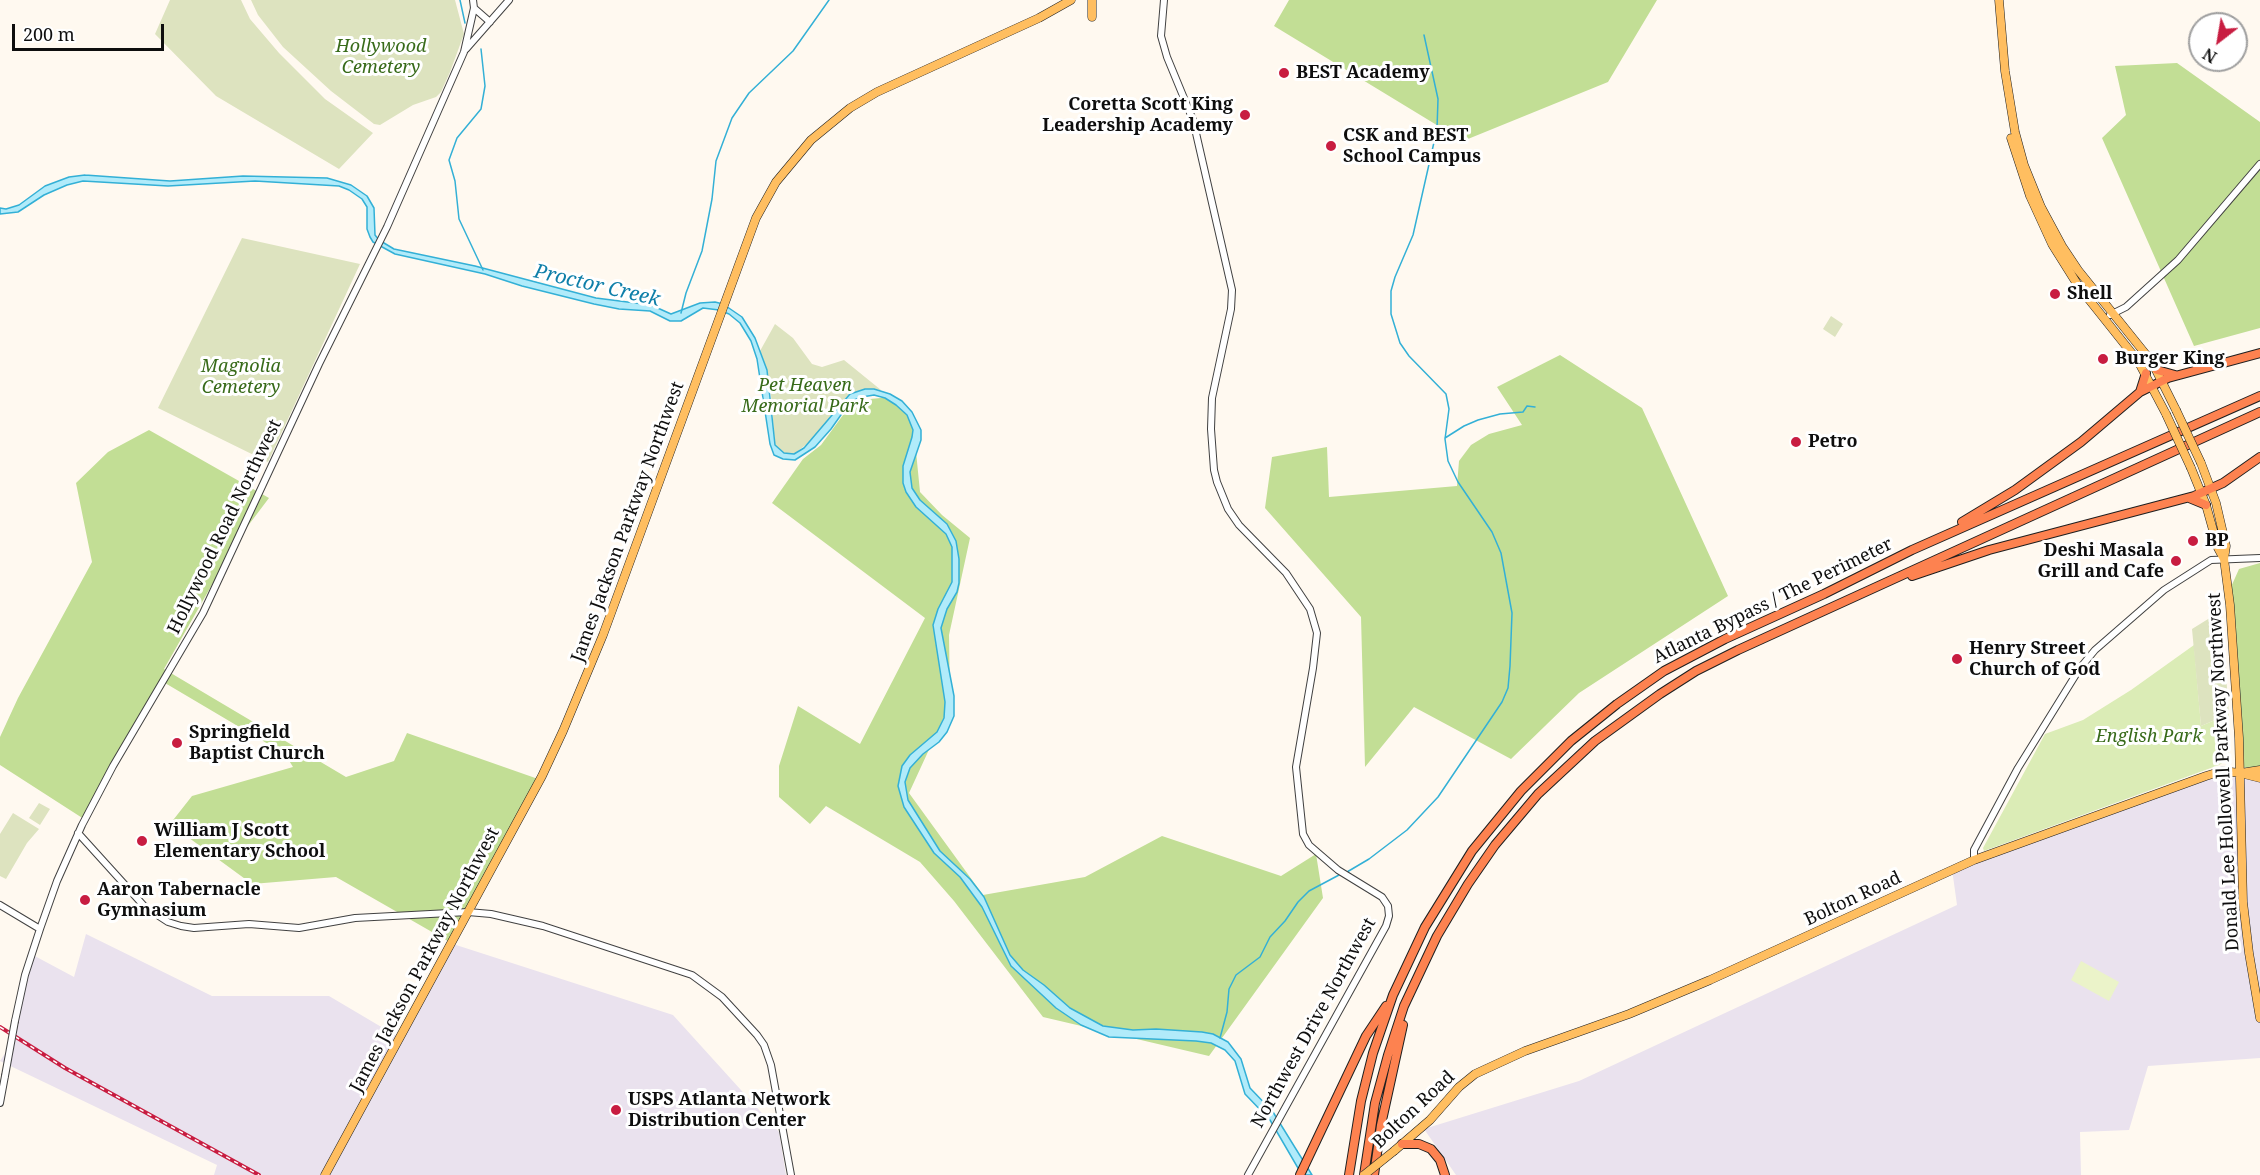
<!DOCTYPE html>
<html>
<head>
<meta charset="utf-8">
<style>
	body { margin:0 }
	#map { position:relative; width:2260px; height:1175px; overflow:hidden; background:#fff9f0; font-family:"Noto Serif",serif }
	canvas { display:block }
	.north { position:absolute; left:2188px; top:12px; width:60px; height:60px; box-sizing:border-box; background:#fff; border:2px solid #9f9f9f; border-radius:50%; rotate:211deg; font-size:16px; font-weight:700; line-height:24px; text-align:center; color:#0e0e0e }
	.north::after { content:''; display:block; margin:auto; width:21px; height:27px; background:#c81d41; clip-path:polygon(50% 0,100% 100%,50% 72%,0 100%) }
	.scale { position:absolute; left:12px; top:24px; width:152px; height:27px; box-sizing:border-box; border:3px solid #0e0e0e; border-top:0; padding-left:8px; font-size:18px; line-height:21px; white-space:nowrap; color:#0e0e0e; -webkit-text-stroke:4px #fff; paint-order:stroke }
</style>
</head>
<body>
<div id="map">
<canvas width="2260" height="1175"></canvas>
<div class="north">N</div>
<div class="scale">200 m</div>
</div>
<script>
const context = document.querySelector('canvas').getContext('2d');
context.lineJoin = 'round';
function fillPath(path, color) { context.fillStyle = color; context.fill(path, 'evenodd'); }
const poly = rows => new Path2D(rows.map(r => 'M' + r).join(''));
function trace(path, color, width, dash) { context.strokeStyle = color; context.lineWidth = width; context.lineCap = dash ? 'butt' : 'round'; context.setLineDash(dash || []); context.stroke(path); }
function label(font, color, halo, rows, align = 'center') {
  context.font = font + ' "Noto Serif",serif'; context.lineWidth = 6; context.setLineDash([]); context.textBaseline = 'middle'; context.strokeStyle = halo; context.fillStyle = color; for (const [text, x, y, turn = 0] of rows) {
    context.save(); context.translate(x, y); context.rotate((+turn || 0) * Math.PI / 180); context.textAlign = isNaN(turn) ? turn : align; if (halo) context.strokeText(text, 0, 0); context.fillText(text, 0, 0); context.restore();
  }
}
const industrial = poly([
	[2239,767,2260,769,2260,1058,2148,1066,2129,1130,2080,1132,2081,1175,1456,1175,1424,1129,1579,1081,1957,905,1952,869,2180,786],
	[86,934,212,996,329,996,400,1038,453,944,673,1015,779,1132,786,1175,214,1175,217,1165,0,1061,6,1052,14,1011,31,954,74,977]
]);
const green = poly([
	[2194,645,2201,726,2229,714,2229,759,2219,765,1984,851,1983,848,2045,734,2083,720,2131,690]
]);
const forest = poly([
	[1289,0,1657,0,1608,82,1463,141,1274,26],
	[2177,63,2260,122,2260,328,2194,346,2102,138,2126,115,2115,66],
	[1560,355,1642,408,1728,596,1579,693,1511,759,1414,707,1365,767,1361,617,1265,508,1272,457,1327,447,1329,497,1457,486,1459,461,1471,445,1489,434,1522,425,1497,387],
	[891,397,913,421,920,492,942,515,970,538,949,635,950,704,909,793,983,895,1085,877,1162,836,1281,876,1316,854,1323,898,1209,1056,1043,1017,954,901,920,862,826,806,810,824,779,797,779,766,798,706,860,744,925,618,772,503,803,459,821,445,846,411,870,399],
	[149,430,269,498,238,539,164,669,346,777,394,761,407,733,541,780,453,944,336,877,252,884,170,824,192,796,293,767,285,754,165,683,144,716,87,821,0,765,0,737,18,698,92,562,76,483,108,452],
	[2260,563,2260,769,2239,767,2227,596,2239,569]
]);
const cemetery = poly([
	[170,0,241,0,250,19,279,53,325,99,373,133,339,169,216,96,155,34],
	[251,0,455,0,464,34,450,72,441,92,436,97,413,105,380,125,374,124,331,91,283,47,258,15],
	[242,238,360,264,268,462,158,408],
	[1831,316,1843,324,1835,337,1823,329],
	[775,324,793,338,812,364,822,367,844,360,881,390,865,389,850,394,812,440,794,454,784,453,775,445,771,395,767,370,760,351],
	[2221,611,2229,714,2201,726,2192,629],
	[39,803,50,809,40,825,29,818],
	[13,813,39,829,27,843,6,879,0,876,0,834]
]);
const pitch = poly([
	[2081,961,2119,982,2109,1001,2071,980]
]);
const water = poly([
	[85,175,170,181,243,176,327,178,351,185,367,196,374,208,375,235,379,240,394,249,475,266,596,298,651,305,671,314,700,303,715,302,723,304,742,317,755,338,767,370,775,445,784,453,794,454,804,448,850,394,865,389,874,389,890,394,902,401,912,412,921,430,921,440,910,472,912,488,920,500,947,524,956,541,959,559,959,583,957,592,947,609,941,628,954,696,954,716,947,732,939,742,923,754,910,768,905,782,908,800,940,851,970,879,984,897,1010,955,1023,970,1044,985,1070,1008,1103,1026,1133,1030,1156,1029,1202,1032,1213,1034,1228,1042,1241,1059,1250,1088,1273,1112,1312,1175,1302,1175,1270,1120,1245,1094,1235,1061,1225,1050,1211,1043,1196,1041,1109,1037,1081,1025,1056,1008,1011,966,982,907,960,877,934,853,904,807,898,786,902,766,910,755,937,732,944,718,945,702,933,625,938,609,952,582,952,547,946,534,916,507,906,492,903,483,903,466,912,437,913,430,907,415,896,405,885,398,874,395,862,397,854,400,848,405,831,429,815,447,795,460,783,459,774,455,770,444,757,359,751,341,740,323,729,314,719,310,703,308,681,321,670,321,650,311,619,309,594,304,522,286,485,274,395,254,373,242,370,237,367,229,367,207,362,199,349,190,339,186,255,181,168,186,83,181,67,185,44,195,18,212,0,214,0,208,6,209,19,205,45,186,69,177,85,175]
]);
const stream = poly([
	[460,0,465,23],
	[481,49,485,86,481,109,457,138,449,160,455,181,459,219,483,270],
	[681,313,686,293,702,251,712,199,716,161,732,118,749,93,793,51,829,0],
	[1445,438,1464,426,1478,420,1500,414,1523,412,1527,406,1535,407],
	[1347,872,1369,859,1407,830,1438,797,1502,702,1508,688,1510,666,1512,613,1501,553,1492,532,1458,482,1448,461,1445,439,1449,409,1446,394,1409,356,1400,343,1391,314,1391,291,1395,277,1413,235,1437,129,1438,99,1424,35],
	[1220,1038,1227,1012,1229,989,1236,975,1260,957,1270,937,1285,921,1298,902,1309,891,1339,875]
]);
const minor = poly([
	[1164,0,1161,36,1167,57,1193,120,1232,290,1231,309,1212,398,1211,429,1214,470,1217,482,1228,509,1239,525,1286,573,1310,609,1317,633,1313,668,1296,767,1303,834,1309,845,1338,870,1382,897,1388,906,1389,916,1386,926,1248,1175],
	[474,8,490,22],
	[466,49,509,0],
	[2110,315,2126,307,2178,260,2260,164],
	[78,833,145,907,168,922,181,926,194,928,249,924,299,928,355,918,468,912,491,914,543,926,692,975,722,997,757,1035,764,1045,771,1065,791,1175],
	[1974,860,1974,850,2018,768,2080,668,2095,650,2164,590,2211,560,2260,558],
	[0,905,40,929],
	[15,1021,25,975,40,929,57,881,82,825,113,766,203,613,319,364,387,227,464,52,474,8,473,0],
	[0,1103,5,1076]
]);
const major = poly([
	[1092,0,1092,17],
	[1999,0,2005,71,2015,132,2024,165,2041,207,2062,246,2078,270,2152,362,2176,410],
	[2011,138,2030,196,2052,244,2079,287,2138,361,2166,414],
	[2201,463,2216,503,2226,546,2224,559,2230,605,2239,738,2243,902,2249,953,2260,1018],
	[2191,468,2206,505,2218,548,2224,559],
	[2241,773,2260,770],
	[1394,1151,1430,1120,1459,1087,1475,1074,1525,1051,1629,1014,1710,980,1974,860,2206,776,2222,771,2240,773,2260,778],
	[325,1175,542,776,563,731,603,635,756,218,776,182,811,140,850,108,877,92,1039,18,1071,0]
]);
const highway = poly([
	[2157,370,2175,375],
	[2140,392,2146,373],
	[2189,498,2206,505],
	[1962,522,2015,490,2081,442,2140,392,2168,378,2260,353],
	[1912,576,1989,550,2194,496,2223,483,2260,457],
	[1402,1144,1419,1144,1431,1149,1440,1160,1445,1175],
	[1300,1175,1366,1036,1386,1006],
	[1349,1175,1361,1101,1373,1053,1393,995,1425,927,1472,851,1521,791,1571,741,1617,704,1664,671,1725,639,1824,594,1912,550,2260,396],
	[1364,1175,1375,1103,1388,1055,1404,1006,1437,936,1468,884,1495,845,1538,794,1595,741,1660,694,1696,671,1738,650,2260,412],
	[1374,1175,1381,1125,1403,1025]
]);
const rail = poly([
	[0,1027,65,1068,259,1175]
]);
const minorBridge = poly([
	[5,1076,15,1021]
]);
const majorBridge = poly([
	[2176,410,2201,463],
	[2166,414,2191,468],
	[1364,1175,1394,1151]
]);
const markers = [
	[1284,73,6,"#c81d41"],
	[1245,115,6,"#c81d41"],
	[1331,146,6,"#c81d41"],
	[2055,294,6,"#c81d41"],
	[2103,359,6,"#c81d41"],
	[1796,442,6,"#c81d41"],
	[2193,541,6,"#c81d41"],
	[2176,561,6,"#c81d41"],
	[1957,659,6,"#c81d41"],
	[177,743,6,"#c81d41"],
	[142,841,6,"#c81d41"],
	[85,900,6,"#c81d41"],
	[616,1110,6,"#c81d41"]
];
const parkNames = [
	["Hollywood",381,47],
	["Cemetery",381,68],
	["Magnolia",241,367],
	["Cemetery",241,388],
	["Pet Heaven",805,386],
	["Memorial Park",805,407],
	["English Park",2149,737]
];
const poiNames = [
	["BEST Academy",1296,73],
	["Coretta Scott King",1233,105,"right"],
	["Leadership Academy",1233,126,"right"],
	["CSK and BEST",1343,136],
	["School Campus",1343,157],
	["Shell",2067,294],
	["Burger King",2115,359],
	["Petro",1808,442],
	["BP",2205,541],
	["Deshi Masala",2164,551,"right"],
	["Grill and Cafe",2164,572,"right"],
	["Henry Street",1969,649],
	["Church of God",1969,670],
	["Springfield",189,733],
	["Baptist Church",189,754],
	["William J Scott",154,831],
	["Elementary School",154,852],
	["Aaron Tabernacle",97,890],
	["Gymnasium",97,911],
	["USPS Atlanta Network",628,1100],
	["Distribution Center",628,1121]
];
const streetNames = [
	["James Jackson Parkway Northwest",628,522,-70],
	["Hollywood Road Northwest",225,527,-64],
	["Atlanta Bypass / The Perimeter",1773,601,-26],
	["Donald Lee Hollowell Parkway Northwest",2224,772,-93],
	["Bolton Road",1853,899,-25],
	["James Jackson Parkway Northwest",425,960,-62],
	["Northwest Drive Northwest",1314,1023,-61],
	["Bolton Road",1414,1110,-43]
];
const waterNames = [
	["Proctor Creek",597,286,13]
];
fillPath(industrial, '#eae2ee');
fillPath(green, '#dbecb6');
fillPath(forest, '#c2de95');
fillPath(cemetery, '#dde3bf');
fillPath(pitch, '#ebf3c9');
fillPath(water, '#b1ebfa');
trace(water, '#33b0d6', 1.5);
trace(stream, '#33b0d6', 1.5);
trace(minor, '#414141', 8);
trace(major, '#1f1f1f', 9);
trace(highway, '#1f1f1f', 10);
trace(minor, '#fff', 6);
trace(major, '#ffbe60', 8);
trace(highway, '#fd8250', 8);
trace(rail, '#c81d41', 4);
trace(rail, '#fff', 1.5, [4.5]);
trace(minorBridge, '#414141', 8, []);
trace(majorBridge, '#1f1f1f', 9, []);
trace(minorBridge, '#fff', 6);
trace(majorBridge, '#ffbe60', 8);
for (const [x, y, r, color] of markers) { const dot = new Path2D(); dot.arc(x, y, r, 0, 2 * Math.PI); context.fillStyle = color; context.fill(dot); trace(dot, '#fff', 2); }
label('italic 18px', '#386b1a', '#fff', parkNames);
label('bold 18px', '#0e0e0e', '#fff', poiNames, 'left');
label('18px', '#0e0e0e', '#fff', streetNames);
label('italic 20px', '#0f7fa9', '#fff', waterNames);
</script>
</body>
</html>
